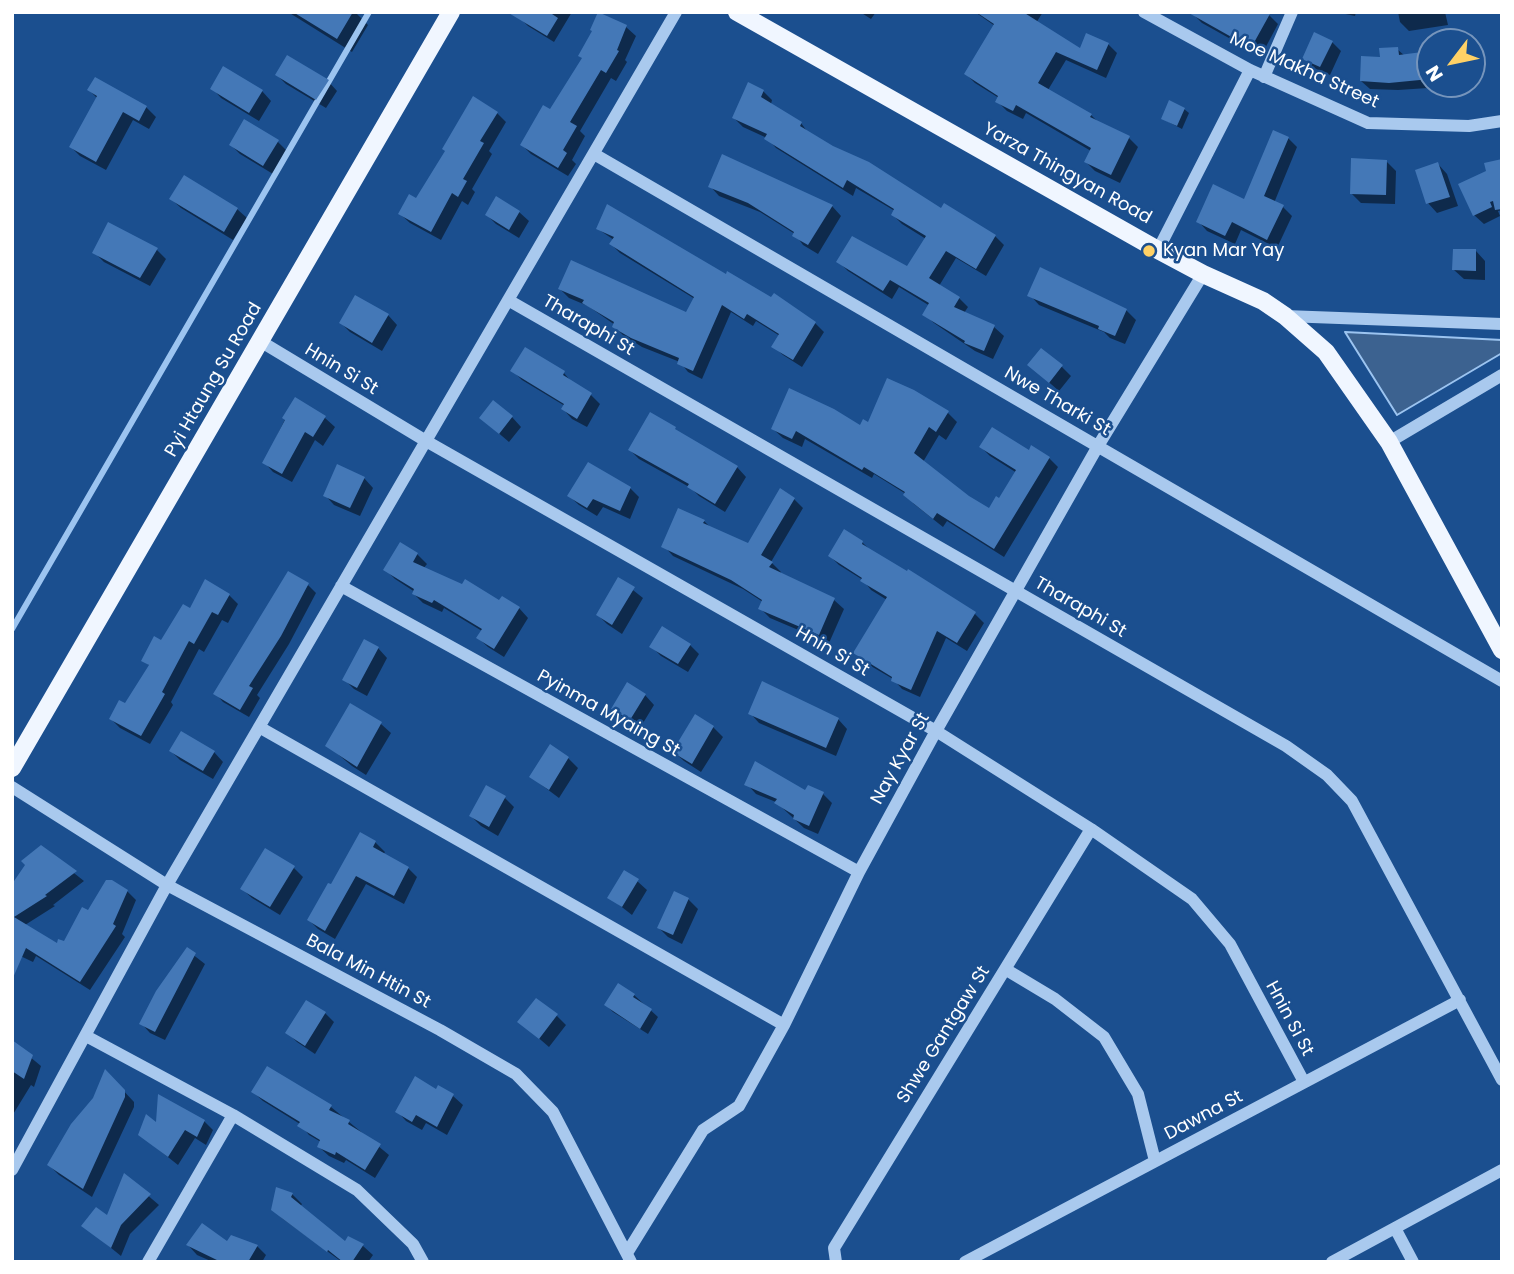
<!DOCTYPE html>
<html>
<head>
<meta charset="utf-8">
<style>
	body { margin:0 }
	#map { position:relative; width:1514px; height:1274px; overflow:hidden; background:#1b4f8f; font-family:Poppins,sans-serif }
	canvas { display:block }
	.frame { position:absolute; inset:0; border:14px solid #fff; pointer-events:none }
	.north { position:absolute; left:1416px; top:28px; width:70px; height:70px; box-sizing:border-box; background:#1b4f8f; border:2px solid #7695bc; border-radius:50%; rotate:238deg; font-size:19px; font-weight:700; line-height:28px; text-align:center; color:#fff }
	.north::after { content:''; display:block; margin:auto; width:24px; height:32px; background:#ffd166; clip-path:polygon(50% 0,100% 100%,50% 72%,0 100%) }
</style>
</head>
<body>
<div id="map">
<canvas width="1514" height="1274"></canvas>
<div class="frame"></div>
<div class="north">N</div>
</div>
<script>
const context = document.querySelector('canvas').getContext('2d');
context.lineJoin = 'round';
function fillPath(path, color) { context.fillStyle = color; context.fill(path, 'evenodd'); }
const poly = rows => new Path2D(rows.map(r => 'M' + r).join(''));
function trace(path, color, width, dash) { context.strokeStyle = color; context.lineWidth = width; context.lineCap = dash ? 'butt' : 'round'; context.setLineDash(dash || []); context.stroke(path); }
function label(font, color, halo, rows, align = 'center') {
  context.font = font + ' Poppins,sans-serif'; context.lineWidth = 5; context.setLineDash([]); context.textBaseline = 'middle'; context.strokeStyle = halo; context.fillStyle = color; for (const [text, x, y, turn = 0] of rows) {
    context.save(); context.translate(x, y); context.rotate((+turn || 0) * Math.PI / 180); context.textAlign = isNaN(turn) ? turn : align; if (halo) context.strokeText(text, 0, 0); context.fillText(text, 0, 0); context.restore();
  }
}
const water = poly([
	[1345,332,1502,340,1502,353,1397,415,1345,332]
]);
const shadow = poly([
	[288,12,355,12,368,25,352,52],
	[525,12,572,12,554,42,528,26,521,19],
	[860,12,876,12,871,19],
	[975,12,1043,12,1036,23,1081,50,1108,44,1117,53,1106,78,1066,60,1048,90,1091,115,1099,123,1129,138,1138,147,1120,183,1095,171,1086,162,1091,151,1026,113,1023,119,1007,111,997,101,999,98,975,83,966,74,995,26],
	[1336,12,1356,12,1355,16],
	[1398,12,1445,12,1448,25,1409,31,1400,22],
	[598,14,626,27,636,36,625,60,627,62,616,81,611,78,580,131,585,136,572,160,576,164,568,176,531,154,522,145,551,112,583,59],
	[1193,14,1269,15,1278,24,1261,56,1202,23],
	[1332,42,1341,51,1330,75,1314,68,1304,58],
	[1397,49,1405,56,1430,53,1430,84,1453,84,1453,87,1431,90,1428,88,1398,90,1370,89,1361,81,1382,59],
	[277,75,328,81,337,91,326,108,286,84],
	[96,79,146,107,156,117,149,129,133,120,106,170,80,156,71,147,97,98,89,90],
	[212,88,262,91,271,101,259,121,221,98],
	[763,91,772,100,771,104,801,123,809,134,942,210,945,205,995,236,1004,245,986,276,956,258,939,286,959,298,968,307,964,313,994,327,1004,336,993,359,975,351,934,323,924,314,930,306,899,287,892,299,848,271,839,262,908,269,926,239,902,224,893,215,895,211,856,188,853,196,776,148,767,138,743,127,734,118],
	[1184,109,1189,113,1182,129,1163,119],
	[497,113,506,122,489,151,492,154,472,189,475,192,468,205,462,201,441,240,410,223,400,214,417,201],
	[1288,138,1297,147,1274,203,1283,207,1292,216,1277,248,1241,230,1235,244,1207,231,1198,221,1244,201],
	[278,142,287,151,273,174,240,154,231,145],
	[1502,160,1502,210,1498,211,1500,216,1484,224,1474,215,1488,172],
	[1386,161,1396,171,1395,204,1361,203,1351,193],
	[1438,164,1447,174,1458,206,1437,213,1428,203],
	[710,186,832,206,841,216,818,254,803,245,795,234,760,212,719,196],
	[497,198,519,212,529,221,519,238,496,224,487,215],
	[171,199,237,209,247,218,233,240,181,208],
	[598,229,727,276,815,323,824,332,802,367,783,355,774,347,780,336,756,321,753,326,731,312,702,379,688,372,680,362,642,347,623,335,614,326,615,325,588,306,569,298,560,289,687,314,695,299,620,253,611,244,614,240],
	[157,250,166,259,150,286,104,262,94,252],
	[1476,251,1485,261,1485,280,1464,279,1454,270],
	[1030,295,1095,296,1126,310,1136,320,1125,344,1110,338,1104,332,1039,305],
	[388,315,397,325,382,351,350,332,341,323],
	[525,349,564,373,573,384,591,395,600,404,587,427,572,419,563,409,565,406,522,380,513,371],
	[1029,365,1062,367,1071,376,1059,391],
	[295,399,325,418,335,427,323,446,315,440,292,482,273,472,264,462],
	[948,413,957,422,946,440,939,435,923,462,968,497,990,510,1000,501,1017,473,990,456,981,447,1049,458,1058,467,1004,557,947,521,943,527,914,504,906,494,874,474,872,478,805,439,802,447,783,438,773,429,860,427],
	[512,417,521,427,509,442,481,418],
	[630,450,737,467,746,477,725,512,699,496,691,488,639,459],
	[364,478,373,488,360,516,334,505,325,495],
	[630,488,639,497,630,519,603,507,597,516,579,505,569,496],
	[794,499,803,508,771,562,781,572,780,574,834,600,844,609,829,643,770,618,760,608,763,602,743,589,673,556,664,546,679,510,704,521,712,529,748,545],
	[862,542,872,552,907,573,909,571,975,614,984,623,967,651,946,638,920,697,902,689,893,679,864,662,855,653,887,600,871,590,863,580,839,565,830,556],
	[417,554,427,564,423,569,500,603,519,608,528,618,504,657,488,647,478,638,482,631,444,608,442,612,423,603,414,594,415,592,395,579,386,570],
	[619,579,643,598,622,634,607,624,598,615],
	[308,585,316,593,289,644,257,695,260,698,249,717,223,702,215,693],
	[229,595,238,604,228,623,222,620,204,652,199,649,171,702,173,705,150,744,120,728,111,719,125,705,150,666,143,660,162,642],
	[690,645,699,654,688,672,661,656,651,646],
	[378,648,387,658,367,696,354,689,344,679],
	[645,695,654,705,640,728,623,718,613,708],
	[350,705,381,724,391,733,366,775,352,766,328,746],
	[750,713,838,719,847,729,836,756,759,723],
	[696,717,713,727,723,737,701,772,684,761,674,752],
	[550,747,568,758,578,768,559,798,531,777],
	[171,751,214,752,223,762,213,779,180,760],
	[747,784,823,794,832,803,818,834,804,828,776,802,756,794],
	[505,798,514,807,498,836,481,826,471,816],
	[375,842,385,852,383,855,408,868,417,877,404,904,366,884,335,939,318,929,309,920,332,887],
	[41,847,84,881,53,905,55,906,25,925,57,946,64,943,88,912,127,891,136,900,122,934,125,937,90,990,36,956,33,962,12,952,12,887],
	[294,868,303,877,280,915,252,898,242,889],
	[637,881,647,890,632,915,609,897],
	[688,899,698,909,682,944,668,937,659,928],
	[187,950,205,964,165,1040,150,1033,141,1023],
	[634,995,658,1017,648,1034,613,1012,606,1005],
	[325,1013,334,1022,315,1054,297,1042,288,1033],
	[557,1016,566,1025,549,1047,520,1022],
	[12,1042,41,1066,34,1087,31,1085,12,1116],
	[267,1069,331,1107,389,1155,375,1178,346,1160,344,1163,329,1156,319,1147,321,1142,309,1135,300,1124,263,1101,253,1092],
	[106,1072,134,1102,134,1107,92,1197,59,1175,49,1165,94,1099],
	[439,1087,453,1096,463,1105,447,1135,426,1123,422,1130,406,1121,397,1111,437,1091],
	[204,1121,213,1130,206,1145,195,1138,178,1165,140,1135,157,1125],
	[124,1175,159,1205,130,1234,121,1256,84,1226,108,1218],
	[277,1189,292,1194,302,1204,300,1207,345,1243,349,1238,363,1246,373,1255,368,1262,342,1262,283,1219,273,1209],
	[227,1243,257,1246,266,1255,262,1262,213,1262,197,1255,188,1245]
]);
const stream = poly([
	[12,629,369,12]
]);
const building = poly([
	[293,12,353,12,337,39],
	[507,12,549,12,558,18,547,36],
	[598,12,627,25,617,50,619,51,606,73,601,70,570,122,577,126,563,150,567,153,558,168,520,145,543,105,550,109,582,58,578,56,592,31,590,30],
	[976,12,1023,12,1080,48,1086,33,1109,43,1097,70,1056,52,1038,83,1092,114,1090,117,1130,136,1111,175,1084,162,1091,148,1016,105,1013,111,995,102,998,96,964,74,994,24],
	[1187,12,1271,12,1251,48],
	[1314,32,1333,41,1320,67,1302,59],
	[1398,47,1399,55,1430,51,1430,79,1389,83,1360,81,1361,56,1380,57,1379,48],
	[287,55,329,80,316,100,275,75],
	[223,66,263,90,249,113,210,89],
	[95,77,147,106,139,121,123,112,96,162,69,147,97,96,87,90],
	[748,82,764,90,761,97,802,122,800,126,833,146,869,162,941,208,944,203,996,235,976,269,946,251,929,278,960,297,954,307,995,325,984,351,964,343,965,341,922,315,929,303,890,280,883,291,836,262,852,236,907,266,926,236,891,215,894,209,847,180,843,188,764,139,767,134,732,118],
	[473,96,498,112,480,141,484,143,463,179,467,181,458,197,452,193,431,232,398,214,409,194,416,198,445,151,442,149],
	[1169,100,1185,108,1177,126,1161,119],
	[244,119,279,140,263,166,229,145],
	[1273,130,1289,137,1264,196,1284,205,1267,240,1232,222,1225,236,1196,222,1213,184,1244,199],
	[722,154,833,205,808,245,792,236,794,232,748,203,708,187],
	[1351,158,1387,160,1386,195,1350,194],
	[1502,159,1502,209,1495,210,1493,201,1490,202,1492,207,1473,216,1458,184,1486,171,1484,163],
	[1438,162,1450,197,1426,204,1415,170],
	[184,175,238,208,224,232,169,199],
	[496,196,520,211,509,230,485,215],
	[607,204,726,274,727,271,771,297,774,293,816,322,793,360,771,347,779,334,747,314,744,319,722,305,693,371,677,364,679,358,631,338,612,327,614,322,582,303,584,300,558,289,571,260,686,312,694,297,609,244,614,237,596,229],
	[108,222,158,248,140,278,92,253],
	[1453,249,1476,249,1476,271,1452,270],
	[1040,267,1127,309,1115,336,1098,329,1099,326,1027,296],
	[355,295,389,314,372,343,339,323],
	[525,347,565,371,563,375,592,393,577,419,561,409,564,404,510,371],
	[1041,348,1063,365,1049,383,1027,365],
	[887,378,914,390,949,411,936,432,929,427,914,453,969,496,989,508,996,496,999,498,1016,470,979,447,992,427,1029,450,1031,445,1050,457,994,549,937,513,933,519,903,495,905,492,864,467,862,470,796,431,792,439,771,429,789,388,834,409,860,425,863,419,868,422],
	[295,397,326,416,313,437,305,432,282,474,262,463,285,420,282,418],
	[493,400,513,416,499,434,479,418],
	[650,412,676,427,675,429,738,466,715,504,687,487,689,484,628,450],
	[588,462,631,487,620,511,593,499,587,508,567,496],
	[337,464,365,477,350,508,323,496],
	[780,488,795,498,761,555,773,562,769,567,835,598,819,635,758,609,762,600,731,580,661,547,678,508,705,520,703,523,748,543],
	[844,529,863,541,862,544,907,571,908,569,976,612,957,643,937,631,911,690,891,681,892,677,853,653,887,597,860,581,862,578,828,556],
	[400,542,418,553,413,562,462,584,465,579,499,600,502,596,520,607,494,649,476,638,482,629,434,600,432,603,412,594,414,589,383,570],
	[288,571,309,583,281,636,249,686,253,688,240,710,213,694],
	[618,577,635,587,612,625,596,615],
	[205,579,230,594,218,615,212,612,194,644,189,641,162,692,165,694,141,736,109,719,119,700,125,703,149,665,141,661,154,636,161,640,183,604,190,608],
	[662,626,691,644,678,664,649,647],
	[364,639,379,647,357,688,342,680],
	[762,681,839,718,826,748,748,714],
	[627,682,646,694,630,720,611,709],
	[350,703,382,722,357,767,325,746],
	[695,714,714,726,692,764,672,752],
	[181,731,215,751,203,771,169,751],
	[550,744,569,757,549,790,529,777],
	[755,761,805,790,808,785,824,792,809,826,793,819,794,815,774,803,777,799,744,785],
	[486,785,506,796,489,827,469,816],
	[360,832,376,841,373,847,409,867,394,896,356,876,325,931,307,920,328,883,331,884],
	[41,845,77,871,45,895,47,896,14,917,57,943,58,939,64,941,82,907,88,910,106,880,112,880,128,890,113,924,116,926,80,982,26,948,12,980,12,884,25,865,21,861],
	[265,848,295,866,270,907,240,889],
	[624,870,639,879,622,907,607,898],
	[674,891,689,898,673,935,657,928],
	[187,947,196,953,155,1032,139,1024,156,991],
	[618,983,635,994,633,997,652,1009,640,1029,604,1005],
	[536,998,558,1014,539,1039,517,1022],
	[306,1000,326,1012,305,1046,285,1033],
	[12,1040,33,1055,24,1079,12,1071],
	[267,1066,332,1105,329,1110,350,1120,348,1124,381,1144,365,1170,336,1152,335,1155,317,1147,320,1140,297,1126,300,1122,251,1092],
	[105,1069,125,1090,125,1097,83,1189,47,1165,71,1124,93,1098],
	[415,1076,436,1089,438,1085,454,1094,437,1127,416,1115,412,1122,395,1112],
	[158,1094,205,1120,197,1137,185,1130,168,1157,138,1135,146,1114,156,1122],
	[124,1173,151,1194,121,1225,111,1248,81,1226,96,1207,107,1215],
	[276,1187,293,1193,291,1197,345,1241,348,1236,364,1244,352,1262,343,1262,328,1250,327,1252,271,1210],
	[202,1223,227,1241,231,1235,258,1245,248,1262,221,1262,186,1245]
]);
const minor = poly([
	[1144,12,1250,70,1368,123,1469,126,1502,121],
	[1264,77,1292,12],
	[594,154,1502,681],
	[1158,250,1250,70],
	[508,300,1286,746,1327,775,1352,801,1502,1080],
	[1285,316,1502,324],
	[260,341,426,441,936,731,1091,829,1192,899,1230,944,1304,1082],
	[1389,442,1502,375],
	[341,586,859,872],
	[259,727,784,1025],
	[12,787,167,885,440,1030,516,1074,553,1112,631,1262],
	[1005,969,1055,999,1104,1037,1138,1094,1155,1161],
	[86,1036,233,1115,357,1190,413,1244,423,1262],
	[12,1170,167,885,676,12],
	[1395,1228,1413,1262],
	[627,1253,703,1130,739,1106,784,1025,859,872,936,731,1098,446,1203,274],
	[148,1262,233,1115],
	[836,1262,834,1248,1091,829],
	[965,1262,1460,1000],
	[1332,1262,1502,1170]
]);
const major = poly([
	[737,12,1158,250,1203,274,1263,301,1285,316,1326,352,1389,442,1502,650],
	[12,768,451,12]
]);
const markers = [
	[1149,251,7,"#ffd166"]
];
const streetNames = [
	["Moe Makha Street",1304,71,24],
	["Yarza Thingyan Road",1067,174,29],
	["Tharaphi St",588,326,30],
	["Hnin Si St",341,370,31],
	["Pyi Htaung Su Road",214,380,-60],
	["Nwe Tharki St",1057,402,30],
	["Tharaphi St",1080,608,30],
	["Hnin Si St",832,652,30],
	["Pyinma Myaing St",608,714,29],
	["Nay Kyar St",901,759,-61],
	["Bala Min Htin St",368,972,28],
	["Hnin Si St",1289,1019,62],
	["Shwe Gantgaw St",944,1035,-58],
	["Dawna St",1204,1116,-28]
];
const poiNames = [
	["Kyan Mar Yay",1163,251]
];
fillPath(water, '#3c6290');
trace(water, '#9cc4f0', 2);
fillPath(shadow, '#0007');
trace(stream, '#9cc4f0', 6);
fillPath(building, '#4478b7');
trace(minor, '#a9c9ee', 12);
trace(major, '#f0f6ff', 18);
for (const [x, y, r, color] of markers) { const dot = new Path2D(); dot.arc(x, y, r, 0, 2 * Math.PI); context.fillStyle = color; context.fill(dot); trace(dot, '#1b4f8f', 2.5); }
label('18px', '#fff', '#1b4f8f', streetNames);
label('18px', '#fff', '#1b4f8f', poiNames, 'left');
</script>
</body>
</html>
